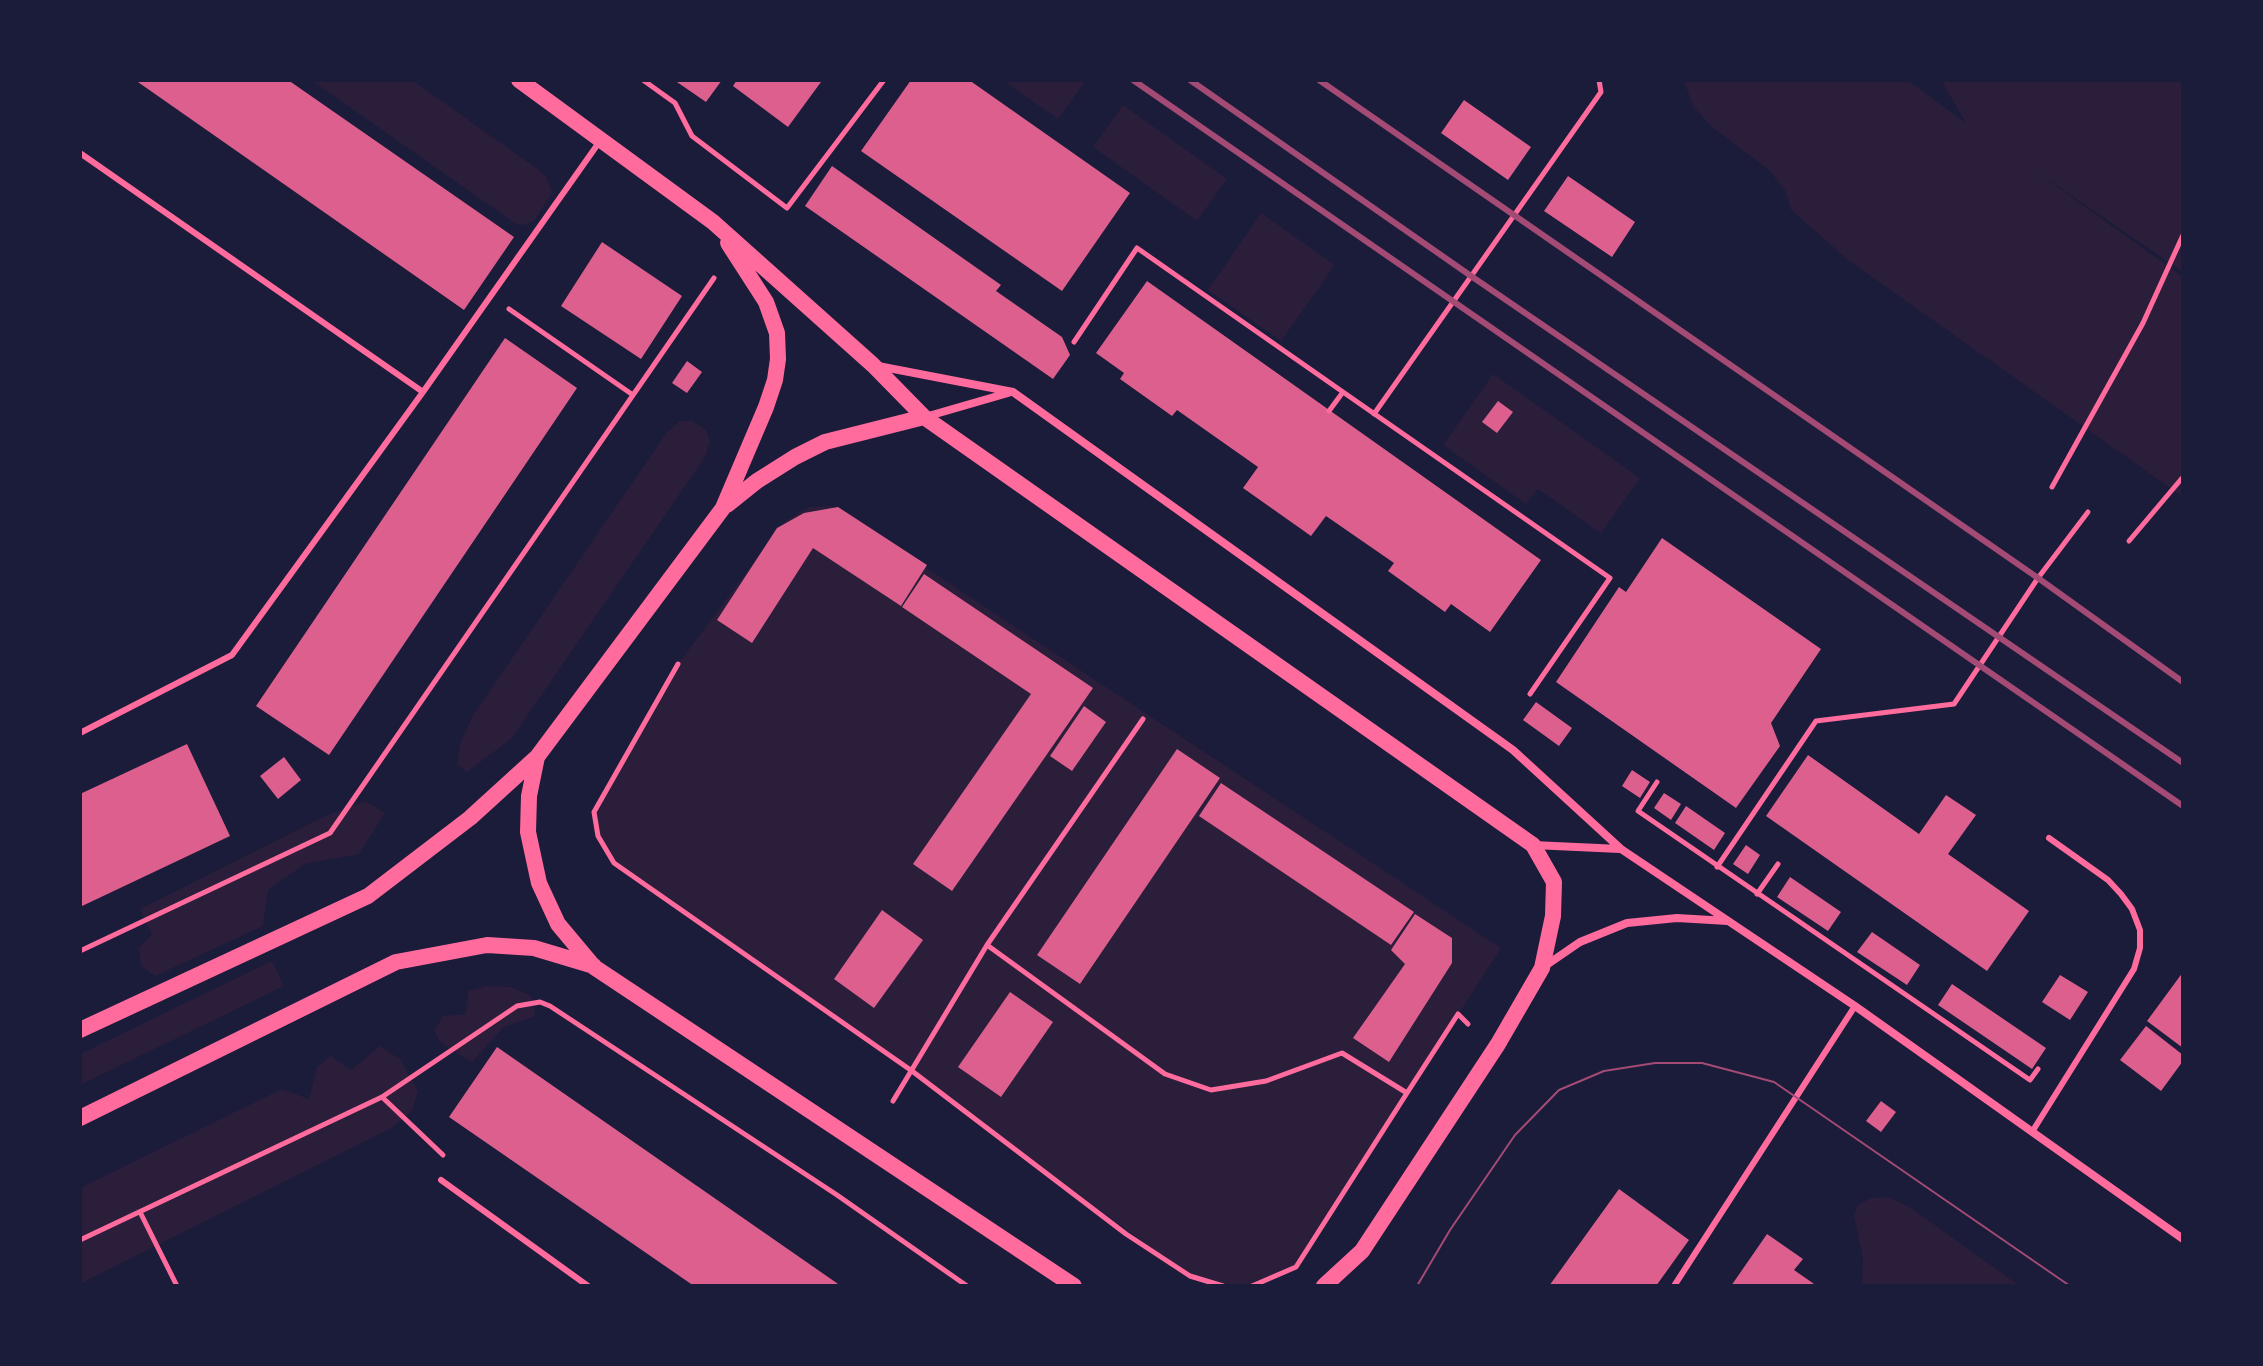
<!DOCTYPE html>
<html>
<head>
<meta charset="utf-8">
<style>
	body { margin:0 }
	#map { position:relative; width:2263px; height:1366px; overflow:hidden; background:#1b1b3a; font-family:"Noto Serif",serif }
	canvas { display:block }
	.frame { position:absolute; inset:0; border:82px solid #1b1b3a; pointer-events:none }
</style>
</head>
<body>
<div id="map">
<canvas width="2263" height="1366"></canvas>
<div class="frame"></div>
</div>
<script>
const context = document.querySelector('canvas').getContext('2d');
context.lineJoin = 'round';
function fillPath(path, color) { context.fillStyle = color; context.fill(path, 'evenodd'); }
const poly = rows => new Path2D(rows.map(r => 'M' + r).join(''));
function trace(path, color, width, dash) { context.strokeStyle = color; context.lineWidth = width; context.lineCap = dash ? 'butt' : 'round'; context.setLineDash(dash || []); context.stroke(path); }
const green = poly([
	[311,80,412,80,539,170,547,178,552,193,534,221,525,225,516,224],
	[1002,80,1086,80,1058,119],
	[1686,80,1907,80,1966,123,1941,80,2183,80,2183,272,2031,168,2183,277,2183,497,1848,260,1791,210,1786,192,1769,170,1711,126,1693,106,1685,84],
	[1123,105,1227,179,1197,221,1093,147],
	[1261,213,1335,265,1281,341,1208,290],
	[1493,374,1640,478,1601,533,1538,489,1526,504,1443,445],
	[680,421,693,421,706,430,710,441,705,457,512,738,467,772,457,765,460,744,472,717,667,432],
	[832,506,1501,948,1296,1267,1252,1286,1223,1286,1190,1276,912,1072,614,863,598,836,594,812,678,664,784,522,809,507],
	[366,801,385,813,359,854,305,864,268,890,263,926,155,976,141,966,139,948,152,934,140,909,325,816],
	[272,961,284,986,80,1085,80,1054],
	[488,986,511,987,531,996,535,1016,504,1027,472,1062,441,1043,434,1031,443,1016,466,1014,468,991],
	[380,1046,400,1059,418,1091,412,1111,390,1129,80,1284,80,1188,282,1089,309,1099,317,1067,331,1056,351,1070],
	[1888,1197,1911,1208,2020,1286,1862,1286,1863,1258,1854,1216,1858,1205,1871,1198]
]);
const building = poly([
	[135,80,288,80,514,237,464,310],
	[674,80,722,80,706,102],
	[737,80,818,80,821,82,788,127,733,86],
	[911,80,969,80,1130,193,1062,291,861,151],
	[1464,100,1531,147,1508,180,1441,133],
	[832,166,1001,285,996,291,1062,337,1070,355,1053,379,805,206],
	[1568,176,1635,222,1612,257,1544,211],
	[602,242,682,296,641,359,561,306],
	[1147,281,1541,560,1490,632,1451,604,1445,612,1388,571,1394,563,1326,516,1311,536,1243,488,1258,467,1177,410,1172,416,1120,379,1124,373,1096,353],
	[505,338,577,388,329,755,256,706],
	[687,361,702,372,687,393,672,383],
	[1498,401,1513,412,1497,433,1482,422],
	[838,507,927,565,901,606,813,548,752,643,717,620,777,528,804,513],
	[1662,538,1821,649,1771,723,1780,746,1736,808,1556,682,1619,587,1626,592],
	[924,574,1093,688,952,891,913,864,1031,694,902,607],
	[1536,702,1572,728,1559,746,1523,720],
	[1084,706,1106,722,1072,771,1050,756],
	[187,744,230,836,80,907,80,794],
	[1177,749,1220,778,1080,984,1037,955],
	[1808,755,1919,834,1946,795,1976,815,1948,854,2029,911,1987,971,1766,816],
	[284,757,301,780,278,799,260,776],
	[1632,770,1650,782,1640,798,1622,786],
	[1221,783,1414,912,1391,945,1199,816],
	[1664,793,1681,804,1671,820,1654,808],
	[1686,806,1725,833,1714,850,1675,823],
	[1746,845,1760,855,1748,874,1733,864],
	[1790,877,1841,912,1828,931,1777,897],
	[882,910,923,940,874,1008,834,979],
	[1415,914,1452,938,1452,963,1389,1062,1353,1038,1405,964,1391,950],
	[1872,932,1920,965,1907,985,1857,952],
	[2183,972,2183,1048,2147,1021],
	[2060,975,2088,992,2070,1020,2042,1002],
	[1952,984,2046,1048,2032,1069,1938,1005],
	[1010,992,1053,1022,1001,1097,958,1067],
	[2146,1026,2183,1055,2183,1061,2161,1091,2120,1060],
	[497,1047,841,1286,694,1286,449,1117],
	[1881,1101,1896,1112,1881,1132,1866,1121],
	[1619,1189,1689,1240,1656,1286,1549,1286],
	[1767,1234,1803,1259,1794,1270,1817,1286,1731,1286]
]);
const path = poly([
	[643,80,675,103,692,136,787,208,884,80],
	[509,309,633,395],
	[1074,342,1137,248,1343,392],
	[1329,411,1343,392,1610,578,1530,694],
	[1374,414,1601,92,1599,80],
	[2052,487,2143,323,2183,235],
	[2129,541,2183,477],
	[678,664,594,812,598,836,614,863,912,1071,1126,1234,1190,1276,1223,1286],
	[1657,782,1638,811,2030,1080,2038,1069],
	[1717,867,1816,721,1954,704,2038,578,2088,512],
	[1757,894,1778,864],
	[987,945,1165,1074,1211,1090,1266,1081,1342,1053,1407,1093,1458,1014,1468,1024],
	[80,951,330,833,714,278],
	[382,1097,443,1155],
	[893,1101,987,945,1143,719],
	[140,1212,177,1286],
	[80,1240,382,1097,517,1006,540,1002,550,1006,837,1195,967,1286],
	[1252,1286,1296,1267,1407,1093]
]);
const service = poly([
	[80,153,423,392],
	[80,733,232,655,423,392,600,141],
	[2032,1132,2134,969,2140,948,2140,930,2132,909,2121,894,2108,880,2049,838],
	[441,1180,588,1286],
	[1674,1286,1855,1006]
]);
const minor = poly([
	[878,366,1013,392,1513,750,1621,849,1855,1006,2183,1239],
	[925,417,1008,393],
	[1533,845,1620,849],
	[1545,966,1580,942,1627,923,1677,918,1728,921]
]);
const secondary = poly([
	[519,80,713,222,873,365,924,417,1533,845,1554,882,1553,916,1542,968,1498,1044,1362,1251,1324,1286],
	[728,243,766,302,777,333,778,359,775,380,766,407,723,508,537,757,529,796,528,832,539,883,558,924,594,967,1074,1286],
	[727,505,757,481,795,457,825,442,924,417],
	[80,1030,368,896,470,818,537,757],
	[80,1118,396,962,487,945,534,948,594,966]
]);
const tram = poly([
	[1417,1286,1450,1230,1515,1135,1559,1090,1604,1071,1655,1063,1702,1063,1774,1082,2070,1286]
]);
const rail = poly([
	[1133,80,2183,806],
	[1190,80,1471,276,2183,763],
	[1319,80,2038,578,2183,682]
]);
fillPath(green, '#2a1e3b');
fillPath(building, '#dd5f8e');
trace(path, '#ff6b9d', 5);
trace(service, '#ff6b9d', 6);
trace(minor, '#ff6b9d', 8);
trace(secondary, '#ff6b9d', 16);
trace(tram, '#a44b75', 2);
trace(rail, '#a44b75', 6);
</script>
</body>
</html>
